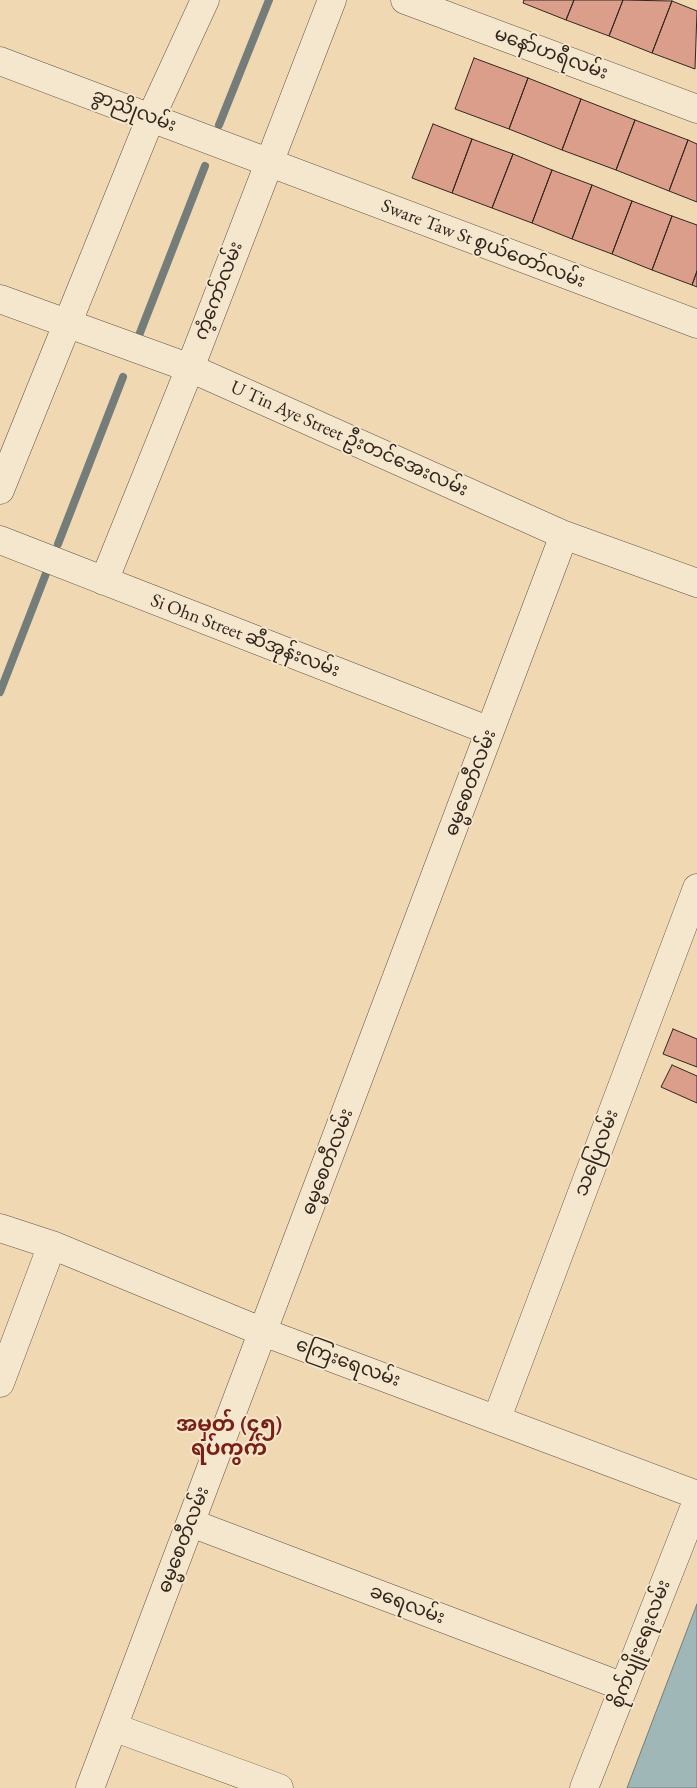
<!DOCTYPE html>
<html>
<head>
<meta charset="utf-8">
<style>
	body { margin:0 }
	canvas { display:block; background:#f0d8b3 }
</style>
</head>
<body>
<canvas width="697" height="1788"></canvas>
<script>
const context = document.querySelector('canvas').getContext('2d');
context.lineJoin = 'round';
function fillPath(path, color) { context.fillStyle = color; context.fill(path, 'evenodd'); }
const poly = rows => new Path2D(rows.map(r => 'M' + r).join(''));
function trace(path, color, width, dash) { context.strokeStyle = color; context.lineWidth = width; context.lineCap = dash ? 'butt' : 'round'; context.setLineDash(dash || []); context.stroke(path); }
function label(font, color, halo, rows, align = 'center') {
  context.font = font + ' "EB Garamond","Noto Sans Myanmar",serif'; context.lineWidth = 4; context.setLineDash([]); context.textBaseline = 'middle'; context.strokeStyle = halo; context.fillStyle = color; for (const [text, x, y, turn = 0] of rows) {
    context.save(); context.translate(x, y); context.rotate((+turn || 0) * Math.PI / 180); context.textAlign = isNaN(turn) ? turn : align; if (halo) context.strokeText(text, 0, 0); context.fillText(text, 0, 0); context.restore();
  }
}
const water = poly([
	[697,1604,697,1788,627,1788,697,1604]
]);
const stream = poly([
	[219,125,269,0],
	[136,343,205,166],
	[58,544,123,377],
	[0,692,47,571]
]);
const building = poly([
	[524,0,574,0,566,20,523,3,524,0],
	[574,0,623,0,609,36,566,20,574,0],
	[623,0,672,1,652,53,609,36,623,0],
	[672,1,697,11,695,69,652,53,672,1],
	[474,58,528,78,509,129,455,109,474,58],
	[528,78,581,99,562,150,509,129,528,78],
	[581,99,635,120,616,170,562,150,581,99],
	[635,120,688,140,669,191,616,170,635,120],
	[433,124,472,139,452,193,412,178,433,124],
	[472,139,513,154,492,208,452,193,472,139],
	[688,140,697,144,697,202,669,191,688,140],
	[513,154,552,170,532,223,492,208,513,154],
	[552,170,592,185,572,239,532,223,552,170],
	[592,185,632,201,612,254,572,239,592,185],
	[632,201,672,216,652,270,612,254,632,201],
	[672,216,697,225,697,271,692,285,652,270,672,216],
	[697,271,697,287,692,285,697,271],
	[673,1029,697,1039,697,1067,663,1054,673,1029],
	[672,1065,697,1076,697,1103,661,1087,672,1065]
]);
const minor = poly([
	[405,0,697,109],
	[0,61,697,324],
	[0,299,190,368,564,535,697,583],
	[0,490,151,117,205,0],
	[0,540,490,731],
	[104,581,190,368,332,0],
	[0,1228,52,1245,263,1332,697,1495],
	[0,1383,52,1245],
	[497,1418,697,888],
	[191,1523,624,1687],
	[113,1727,279,1788],
	[90,1788,564,535],
	[584,1788,697,1501]
]);
const streetNames = [
	["မနော်ဟရီလမ်း",551,54,20],
	["ခွာညိုလမ်း",134,111,21],
	["Sware Taw St စွယ်တော်လမ်း",483,244,21],
	["ကံ့ကော်လမ်း",219,291,-69],
	["U Tin Aye Street ဦးတင်အေးလမ်း",349,439,24],
	["Si Ohn Street ဆီအုန်းလမ်း",245,636,21],
	["ဓမ္မစေတီလမ်း",471,783,-69],
	["သပြေလမ်း",597,1153,-69],
	["ဓမ္မစေတီလမ်း",328,1162,-69],
	["ကြေးရေလမ်း",348,1363,20],
	["ဓမ္မစေတီလမ်း",184,1540,-69],
	["ခရေလမ်း",407,1605,21],
	["စိုက်ပျိုးရေးလမ်း",641,1644,-69]
];
const quarterNames = [
	["အမှတ် (၄၅)",229,1425],
	["ရပ်ကွက်",229,1449]
];
fillPath(water, '#a0b7b8');
trace(water, '#747d7a', 1);
trace(stream, '#747d7a', 8);
fillPath(building, '#da9e8b');
trace(building, '#32271e', 1);
trace(minor, '#625343', 29);
trace(minor, '#f5e6ce', 28);
label('19px', '#32271e', '#f5e6ce', streetNames);
label('bold 21px', '#7a1f14', '#f5e6ce', quarterNames);
</script>
</body>
</html>
